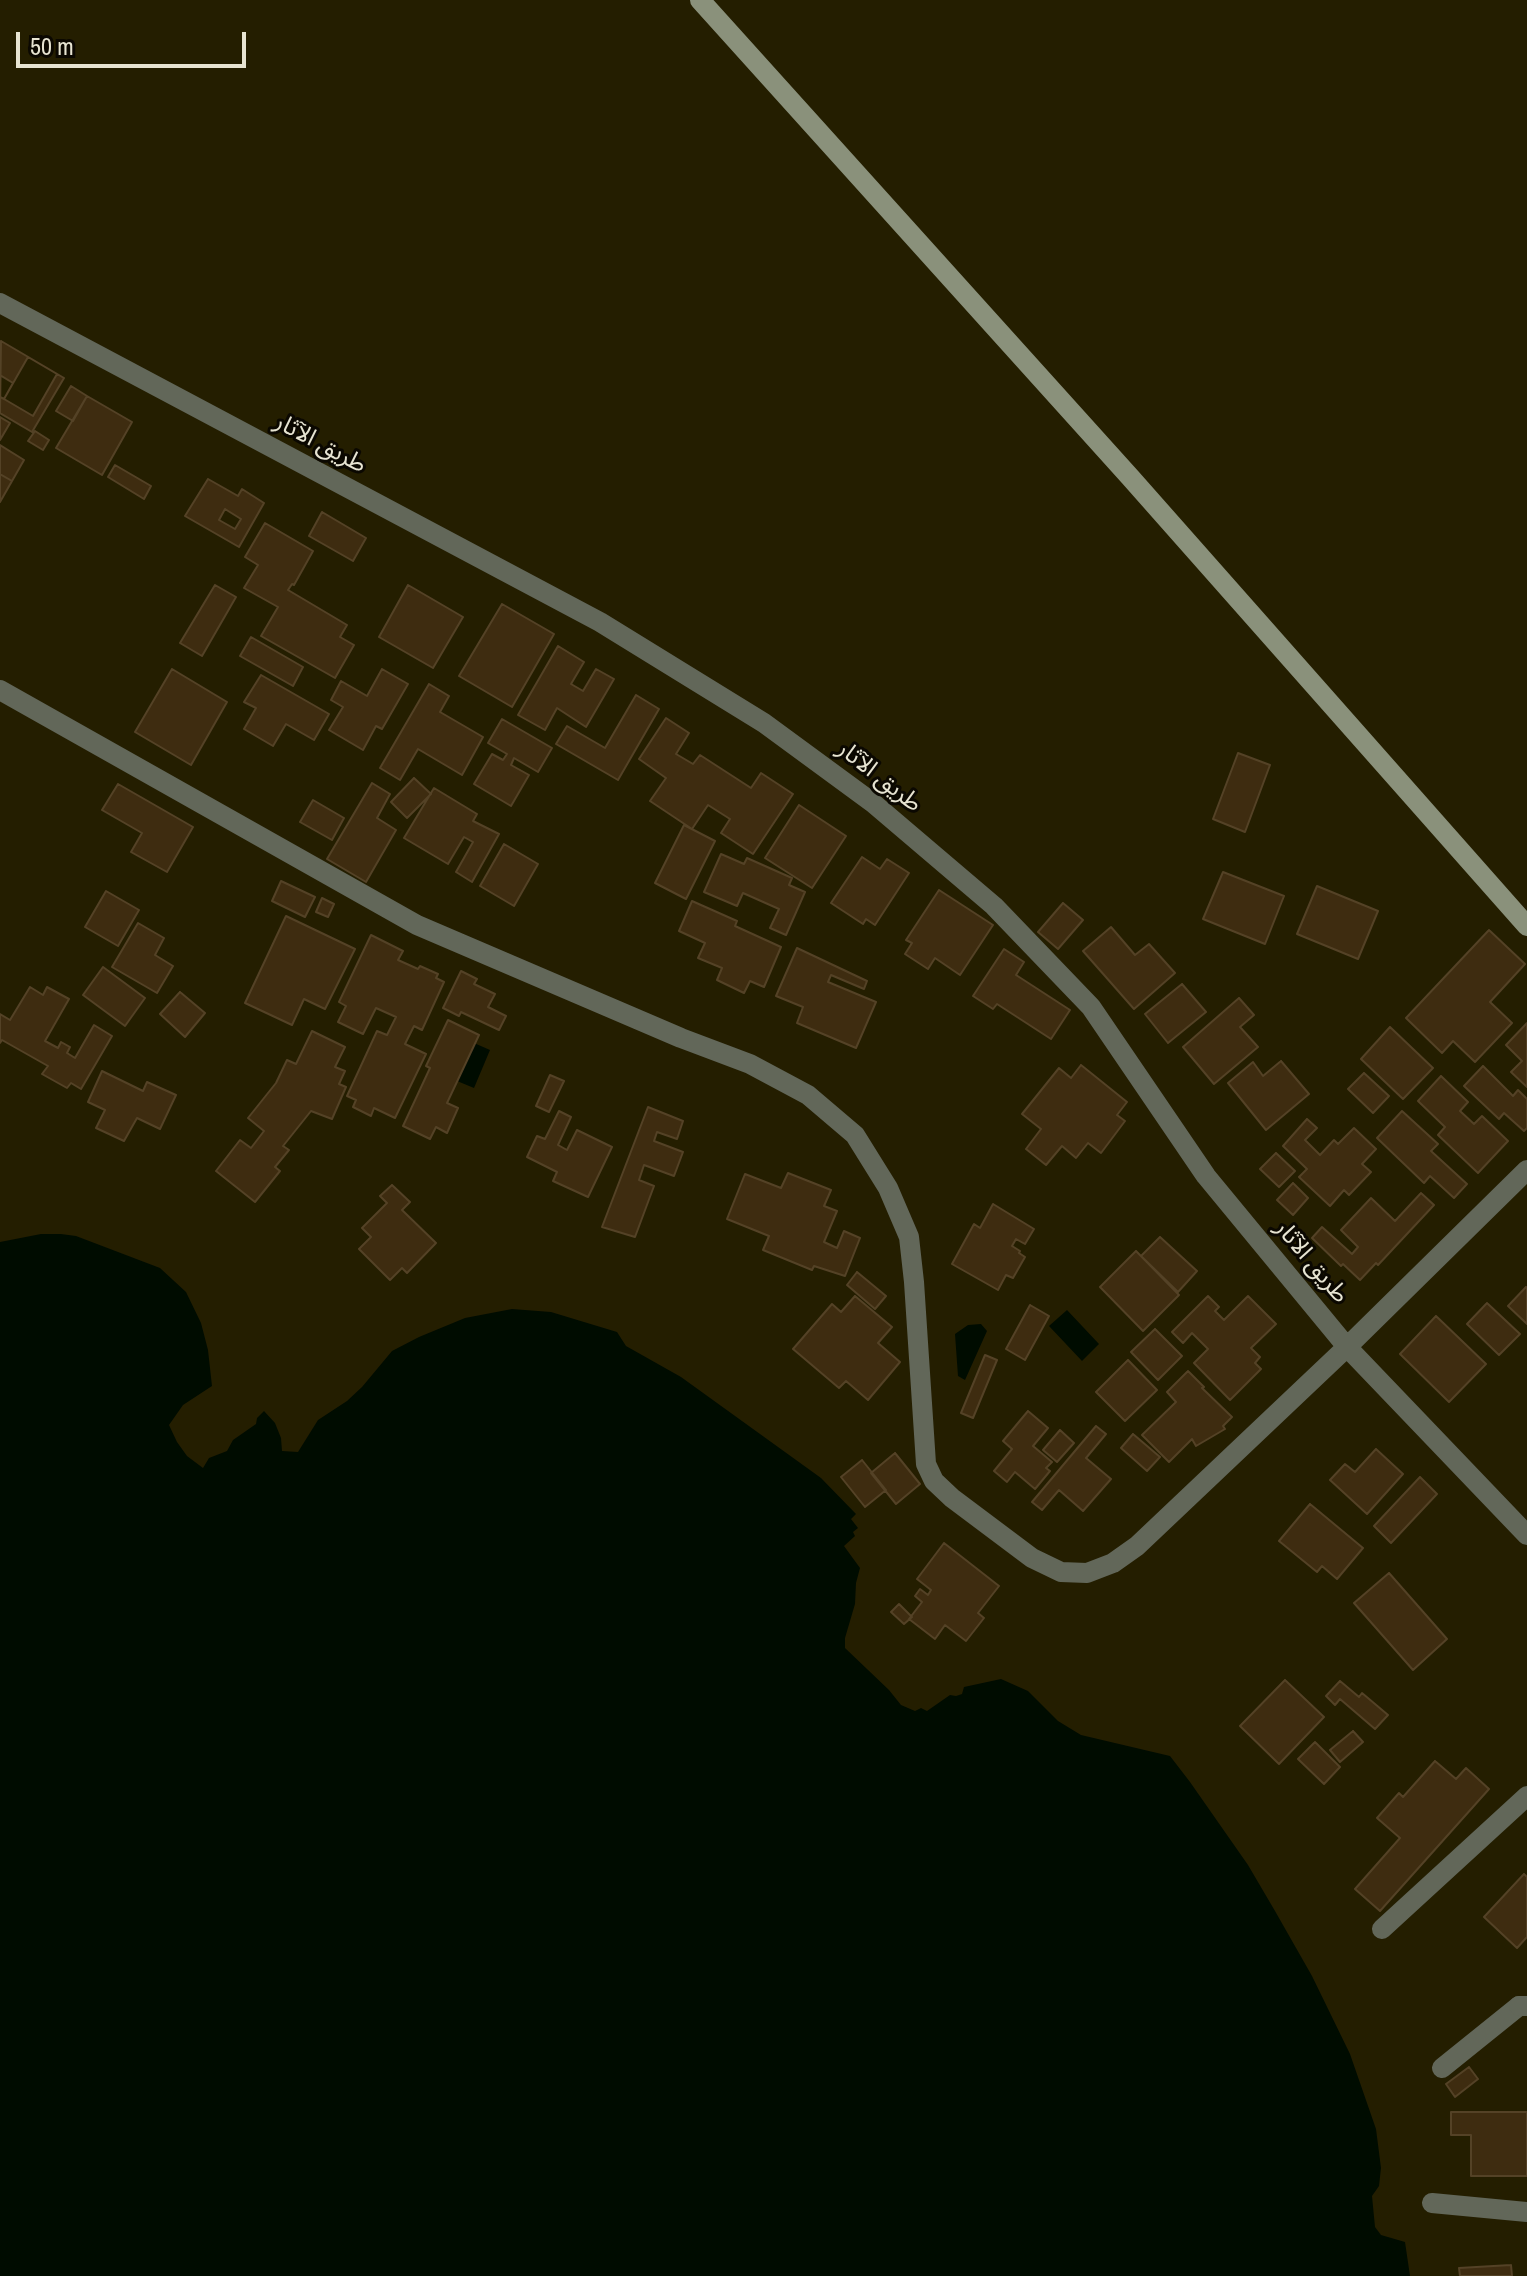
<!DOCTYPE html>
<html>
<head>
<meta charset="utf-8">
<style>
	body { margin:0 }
	#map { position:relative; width:1527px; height:2276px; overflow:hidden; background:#241e00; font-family:"Archivo Narrow",sans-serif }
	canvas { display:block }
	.scale { position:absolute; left:16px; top:32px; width:230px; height:36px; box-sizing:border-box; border:4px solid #e7e4d2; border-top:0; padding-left:10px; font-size:24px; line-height:28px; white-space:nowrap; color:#e7e4d2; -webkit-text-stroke:6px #0b0801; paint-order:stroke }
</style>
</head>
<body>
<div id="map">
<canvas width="1527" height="2276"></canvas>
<div class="scale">50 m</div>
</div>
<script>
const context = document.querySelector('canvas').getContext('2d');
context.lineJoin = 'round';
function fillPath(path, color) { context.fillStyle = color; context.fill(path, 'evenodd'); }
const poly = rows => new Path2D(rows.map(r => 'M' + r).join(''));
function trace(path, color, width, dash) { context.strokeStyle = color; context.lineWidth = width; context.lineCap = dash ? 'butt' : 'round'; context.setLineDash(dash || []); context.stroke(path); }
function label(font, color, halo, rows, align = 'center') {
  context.font = font + ' "Archivo Narrow","Noto Sans Arabic",sans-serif'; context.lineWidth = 6; context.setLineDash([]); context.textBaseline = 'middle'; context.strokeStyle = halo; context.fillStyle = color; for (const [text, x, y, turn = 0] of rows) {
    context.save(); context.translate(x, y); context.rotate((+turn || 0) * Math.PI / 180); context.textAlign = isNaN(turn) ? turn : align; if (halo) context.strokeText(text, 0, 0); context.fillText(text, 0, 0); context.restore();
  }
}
const water = poly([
	[474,1043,490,1050,474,1088,457,1081],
	[41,1234,61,1234,76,1236,160,1268,186,1292,201,1323,208,1350,212,1386,183,1405,169,1425,177,1442,187,1456,203,1468,209,1458,227,1451,233,1440,256,1424,257,1418,264,1411,275,1423,281,1438,282,1451,298,1452,318,1420,347,1401,362,1387,392,1351,419,1337,465,1318,512,1309,551,1312,617,1332,626,1346,681,1377,821,1478,856,1514,851,1519,858,1528,853,1532,855,1536,844,1546,860,1568,856,1583,855,1604,845,1638,845,1648,889,1690,901,1705,915,1711,921,1708,927,1711,950,1695,956,1696,962,1694,964,1687,1001,1679,1028,1691,1058,1721,1081,1735,1170,1756,1190,1782,1248,1865,1275,1911,1312,1976,1350,2054,1376,2129,1381,2168,1379,2186,1372,2196,1375,2227,1381,2235,1405,2242,1410,2276,0,2276,0,1242],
	[1067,1310,1099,1344,1082,1361,1049,1326],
	[981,1324,987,1331,965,1380,958,1376,955,1334,968,1325]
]);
const building = poly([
	[1,341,64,378,32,432,0,413,1,341],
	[28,357,57,374,33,416,4,399,28,357],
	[0,375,13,383,4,399,0,397,0,375],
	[71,386,87,396,73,421,56,411,71,386],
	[87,396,132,422,102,475,56,448,87,396],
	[0,417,10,423,0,440,0,417],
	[35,431,49,440,43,450,28,441,35,431],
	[0,445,24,460,12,481,0,474,0,445],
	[115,465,151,486,144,499,108,477,115,465],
	[0,474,12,481,0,502,0,474],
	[208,479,238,496,242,489,264,503,239,547,185,516,208,479],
	[225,509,241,519,235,529,219,520,225,509],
	[322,512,366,538,353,561,309,536,322,512],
	[265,523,313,551,294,585,292,584,288,590,347,625,340,637,354,645,335,678,261,636,278,607,244,588,258,565,245,557,265,523],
	[215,585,236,597,202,656,180,643,215,585],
	[408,585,463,617,433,668,379,637,408,585],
	[502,604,554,634,512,707,459,676,502,604],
	[251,637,303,667,293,686,240,656,251,637],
	[558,646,584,662,571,684,583,691,596,669,614,679,586,727,557,708,545,730,518,715,558,646],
	[172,669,227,702,191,765,135,732,172,669],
	[382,669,408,684,382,729,376,726,363,750,329,730,343,707,331,700,341,681,367,696,382,669],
	[261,675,329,714,314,740,286,724,273,746,244,729,256,708,244,702,261,675],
	[429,684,449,696,440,712,483,737,462,775,418,749,400,780,380,768,429,684],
	[636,695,659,709,618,780,556,744,567,726,605,748,636,695],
	[666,718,689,733,676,754,693,764,700,755,751,788,761,773,793,794,753,854,721,833,730,819,708,805,692,829,650,801,666,778,639,759,666,718],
	[502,719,552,748,538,772,514,758,511,765,529,775,511,806,474,784,492,754,503,760,507,754,488,743,502,719],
	[1238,753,1270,765,1245,832,1213,819,1238,753],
	[414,778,431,794,407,818,391,802,414,778],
	[372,783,390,794,377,818,396,830,366,882,327,859,372,783],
	[118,784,193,827,167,872,131,852,142,833,102,810,118,784],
	[434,788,477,814,473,821,499,834,472,882,456,872,473,842,464,837,448,864,404,838,434,788],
	[313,800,344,818,332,840,300,822,313,800],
	[799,805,846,836,812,888,765,858,799,805],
	[684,825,715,841,686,899,655,883,684,825],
	[504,844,538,864,514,906,480,886,504,844],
	[721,854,744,864,747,858,792,878,789,885,805,892,786,935,770,928,779,909,743,893,737,906,704,892,721,854],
	[862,857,880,869,887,859,909,873,875,925,866,919,863,924,831,903,862,857],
	[1223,872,1284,896,1265,944,1203,919,1223,872],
	[281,881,315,897,305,917,272,901,281,881],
	[1317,886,1378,911,1358,959,1297,934,1317,886],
	[939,890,993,925,960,975,935,958,928,969,905,954,912,943,906,940,939,890],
	[106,891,139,910,118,946,85,927,106,891],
	[322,898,334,904,328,917,316,912,322,898],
	[692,901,737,921,735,926,781,947,764,987,750,981,744,993,717,980,722,968,698,958,705,943,679,931,692,901],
	[1063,903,1083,920,1058,949,1038,932,1063,903],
	[286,916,355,949,325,1009,304,999,292,1025,245,1003,286,916],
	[138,923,164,938,155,955,173,966,157,993,112,967,138,923],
	[1111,927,1135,955,1149,944,1175,973,1134,1009,1083,951,1111,927],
	[1489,930,1525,964,1490,1002,1512,1023,1475,1062,1453,1041,1442,1053,1406,1018,1489,930],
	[371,935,403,951,398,960,418,969,420,966,438,974,436,978,444,982,422,1030,414,1026,405,1044,426,1054,395,1118,374,1108,371,1116,353,1107,356,1100,347,1096,377,1031,387,1035,396,1017,376,1008,363,1034,338,1022,346,1006,339,1002,371,935],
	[797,948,867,981,864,989,831,975,828,982,876,1002,856,1048,797,1023,803,1007,776,996,797,948],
	[1004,949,1024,962,1016,975,1070,1010,1051,1039,997,1004,993,1009,973,996,1004,949],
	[103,967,145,998,125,1026,83,995,103,967],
	[461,971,477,979,474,984,495,994,488,1007,506,1016,499,1030,461,1012,459,1016,443,1008,461,971],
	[1182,984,1206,1012,1168,1043,1145,1014,1182,984],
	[30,987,43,995,47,987,69,999,45,1041,58,1048,61,1042,70,1047,67,1053,75,1058,94,1025,112,1036,81,1089,71,1083,67,1088,42,1074,48,1066,2,1040,0,1043,0,1014,10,1020,30,987],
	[180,992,205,1013,185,1037,160,1014,180,992],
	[1239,998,1254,1015,1240,1027,1258,1047,1214,1084,1183,1047,1239,998],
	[448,1020,479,1035,447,1103,458,1108,447,1133,436,1127,430,1139,403,1126,430,1068,426,1066,448,1020],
	[1527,1023,1527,1087,1511,1072,1522,1061,1506,1045,1527,1023],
	[1390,1027,1433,1068,1403,1099,1361,1059,1390,1027],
	[312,1031,345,1047,335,1067,345,1071,339,1084,346,1087,332,1119,311,1111,283,1146,289,1150,275,1167,280,1171,255,1202,216,1171,240,1140,251,1148,264,1131,248,1118,276,1083,287,1060,296,1064,312,1031],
	[1281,1061,1309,1094,1266,1130,1228,1083,1253,1062,1263,1076,1281,1061],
	[1081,1065,1127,1102,1117,1115,1125,1121,1101,1153,1088,1143,1076,1158,1062,1146,1046,1165,1026,1149,1041,1129,1022,1114,1059,1068,1071,1078,1081,1065],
	[1483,1066,1513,1096,1518,1090,1527,1099,1527,1128,1524,1131,1504,1113,1499,1119,1464,1086,1483,1066],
	[102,1071,143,1091,147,1082,176,1095,160,1129,137,1118,124,1141,96,1128,105,1110,88,1102,102,1071],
	[1364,1073,1389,1096,1373,1113,1348,1089,1364,1073],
	[550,1075,564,1081,549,1112,536,1106,550,1075],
	[1441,1076,1468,1102,1460,1111,1474,1124,1482,1116,1508,1141,1478,1173,1438,1135,1445,1127,1418,1101,1441,1076],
	[648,1107,683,1121,677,1139,657,1132,654,1141,683,1152,674,1176,644,1165,639,1180,654,1186,635,1237,602,1227,648,1107],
	[559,1111,571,1117,558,1145,567,1150,577,1130,612,1147,588,1197,553,1181,557,1172,527,1157,537,1136,545,1139,559,1111],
	[1402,1111,1438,1144,1431,1151,1467,1184,1454,1198,1430,1176,1424,1183,1377,1138,1402,1111],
	[1307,1119,1317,1128,1305,1140,1320,1155,1334,1140,1338,1144,1354,1128,1376,1149,1362,1164,1371,1172,1349,1195,1344,1190,1330,1206,1299,1177,1307,1169,1283,1146,1307,1119],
	[1276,1153,1295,1171,1279,1187,1260,1169,1276,1153],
	[788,1173,831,1190,824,1206,837,1211,824,1242,837,1248,844,1231,860,1238,845,1276,814,1266,812,1270,763,1250,769,1236,727,1219,745,1174,781,1188,788,1173],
	[1293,1183,1308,1198,1293,1215,1277,1200,1293,1183],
	[392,1185,410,1202,402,1210,436,1243,407,1273,402,1268,390,1280,359,1249,371,1237,362,1228,387,1203,380,1196,392,1185],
	[1421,1193,1434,1205,1378,1265,1376,1263,1360,1280,1343,1264,1341,1266,1312,1238,1322,1227,1352,1254,1358,1247,1341,1230,1371,1198,1395,1221,1421,1193],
	[993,1204,1034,1229,1025,1244,1016,1239,1012,1246,1020,1251,1019,1253,1025,1257,1013,1278,1006,1275,998,1290,952,1264,974,1224,980,1228,993,1204],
	[1160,1237,1197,1271,1178,1292,1141,1256,1160,1237],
	[1136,1251,1179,1295,1143,1331,1100,1287,1136,1251],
	[857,1272,886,1296,875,1309,847,1285,857,1272],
	[1526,1287,1527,1288,1527,1324,1508,1306,1526,1287],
	[855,1296,892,1327,878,1343,900,1362,868,1400,846,1381,839,1388,793,1349,832,1304,841,1312,855,1296],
	[1208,1296,1219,1307,1215,1311,1224,1320,1248,1296,1276,1324,1251,1348,1260,1357,1255,1363,1261,1369,1230,1400,1194,1363,1208,1349,1192,1333,1183,1343,1172,1332,1208,1296],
	[1487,1303,1520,1334,1499,1355,1467,1324,1487,1303],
	[1030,1305,1049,1316,1025,1360,1006,1349,1030,1305],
	[1436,1316,1486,1364,1449,1402,1400,1354,1436,1316],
	[1155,1329,1182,1356,1158,1380,1131,1352,1155,1329],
	[985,1355,997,1360,973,1418,961,1413,985,1355],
	[1128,1360,1157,1390,1125,1421,1096,1392,1128,1360],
	[1188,1371,1204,1387,1202,1388,1232,1417,1223,1426,1225,1429,1196,1446,1192,1439,1169,1462,1142,1435,1176,1402,1167,1392,1188,1371],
	[1028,1411,1048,1428,1033,1446,1052,1462,1046,1468,1050,1471,1035,1489,1015,1472,1007,1482,994,1471,1012,1449,1003,1441,1028,1411],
	[1096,1426,1106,1434,1086,1458,1111,1479,1083,1511,1059,1490,1042,1510,1032,1502,1096,1426],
	[1060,1430,1074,1443,1057,1462,1043,1450,1060,1430],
	[1133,1434,1160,1457,1147,1471,1121,1448,1133,1434],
	[1376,1449,1403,1474,1367,1514,1330,1480,1345,1464,1355,1472,1376,1449],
	[895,1453,920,1484,896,1504,871,1473,895,1453],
	[862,1460,886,1490,865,1507,841,1477,862,1460],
	[1420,1477,1437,1494,1391,1543,1374,1526,1420,1477],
	[1310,1504,1363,1548,1337,1579,1322,1566,1317,1572,1279,1541,1310,1504],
	[944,1543,999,1586,978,1613,984,1618,966,1641,945,1625,935,1639,909,1619,922,1602,915,1596,920,1589,928,1595,931,1590,917,1579,944,1543],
	[1389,1573,1447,1639,1413,1670,1354,1603,1389,1573],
	[899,1604,912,1617,904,1624,891,1612,899,1604],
	[1285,1680,1324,1717,1279,1764,1240,1726,1285,1680],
	[1340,1681,1359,1697,1362,1693,1388,1715,1375,1729,1340,1699,1335,1705,1326,1696,1340,1681],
	[1353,1731,1363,1742,1340,1762,1330,1750,1353,1731],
	[1315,1742,1340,1767,1324,1784,1298,1759,1315,1742],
	[1435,1761,1456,1779,1466,1768,1489,1789,1380,1911,1355,1889,1400,1838,1377,1818,1399,1793,1403,1797,1435,1761],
	[1524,1874,1527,1877,1527,1937,1517,1948,1484,1917,1524,1874],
	[1469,2067,1478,2079,1455,2097,1446,2084,1469,2067],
	[1451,2112,1527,2112,1527,2176,1471,2176,1471,2135,1451,2135,1451,2112],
	[1511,2265,1512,2276,1460,2276,1459,2268,1511,2265]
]);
const pedestrian = poly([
	[1442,2068,1519,2006]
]);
const minor = poly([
	[0,303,600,622,764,723,873,803,994,906,1091,1007,1206,1176,1347,1347,1527,1535],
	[0,690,417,925,681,1038,750,1064,808,1095,855,1135,888,1188,909,1237,914,1282,926,1464,934,1481,952,1498,1032,1558,1061,1572,1087,1573,1113,1563,1137,1546,1347,1347,1527,1170],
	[1382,1929,1527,1796],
	[1519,2006,1527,2006],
	[1432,2203,1527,2212]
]);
const secondary = poly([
	[700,0,1130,477,1527,926]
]);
const streetNames = [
	["طريق الآثار",320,444,28],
	["طريق الآثار",879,777,38],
	["طريق الآثار",1311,1262,50]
];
fillPath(water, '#000c00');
fillPath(building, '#3e2c10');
trace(building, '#544226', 2);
trace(pedestrian, '#626759', 20);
trace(minor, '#626759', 20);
trace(secondary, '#8a917b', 20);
label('24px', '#e7e4d2', '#0b0801', streetNames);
</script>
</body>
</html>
